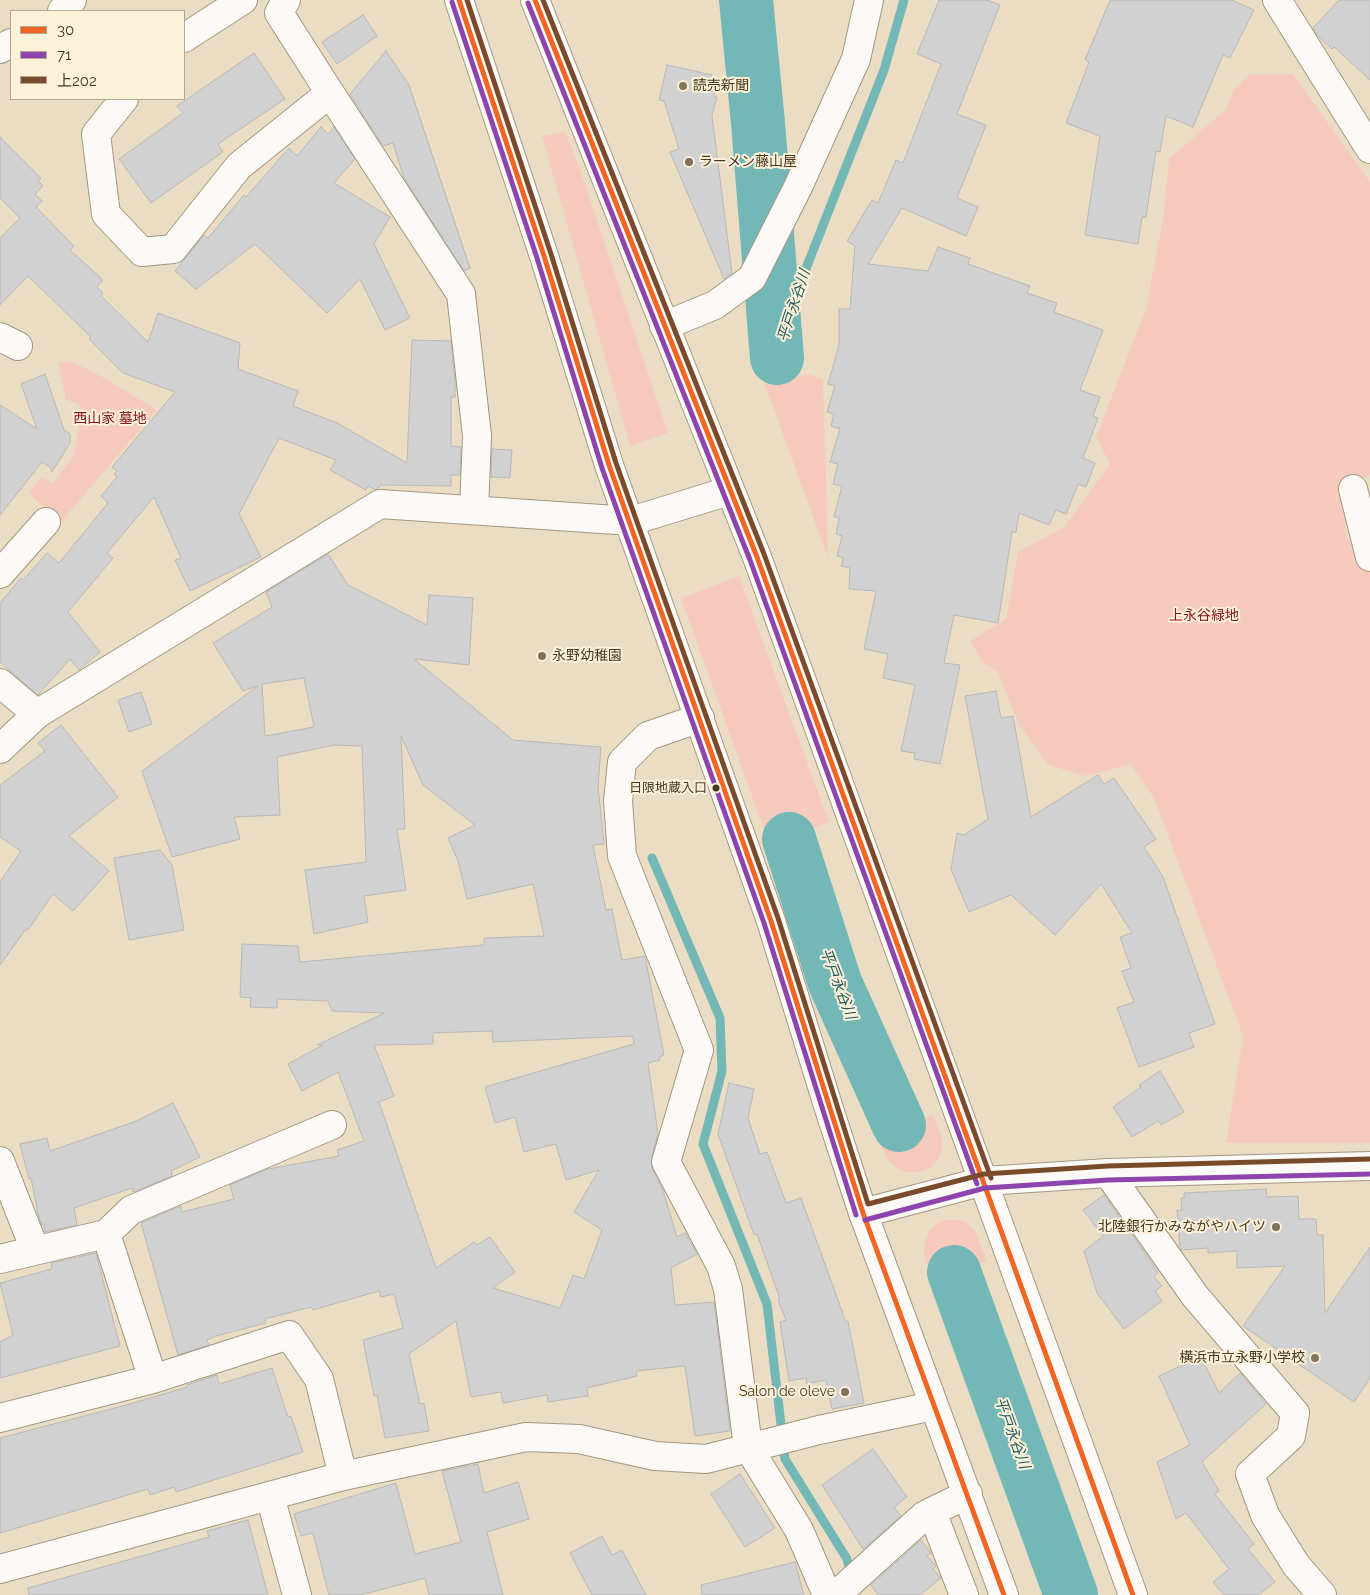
<!DOCTYPE html>
<html>
<head>
<meta charset="utf-8">
<style>
	body { margin:0 }
	#map { position:relative; width:1370px; height:1595px; overflow:hidden; background:#ebddc4; font-family:Raleway,"Noto Sans JP",sans-serif }
	canvas { display:block }
	.legend { position:absolute; left:10px; top:10px; width:175px; height:90px; box-sizing:border-box; background:#fef1da; border:1px solid #b4a890; margin:0; padding:6px 9px; list-style:none; font-size:15px; color:#463a21 }
	.legend li { display:flex; align-items:center; gap:10px; height:25px }
	.legend b { width:25px; border:1px solid #b4a890 }
</style>
</head>
<body>
<div id="map">
<canvas width="1370" height="1595"></canvas>
<ul class="legend">
<li><b style="height:6px;background:#f26522"></b>30</li>
<li><b style="height:6px;background:#8e44ad"></b>71</li>
<li><b style="height:6px;background:#7a4b2a"></b>上202</li>
</ul>
</div>
<script>
const context = document.querySelector('canvas').getContext('2d');
context.lineJoin = 'round';
function fillPath(path, color) { context.fillStyle = color; context.fill(path, 'evenodd'); }
const poly = rows => new Path2D(rows.map(r => 'M' + r).join(''));
function trace(path, color, width, dash) { context.strokeStyle = color; context.lineWidth = width; context.lineCap = dash ? 'butt' : 'round'; context.setLineDash(dash || []); context.stroke(path); }
function label(font, color, halo, rows, align = 'center') {
  context.font = font + ' Raleway,"Noto Sans JP",sans-serif'; context.lineWidth = 4; context.setLineDash([]); context.textBaseline = 'middle'; context.strokeStyle = halo; context.fillStyle = color; for (const [text, x, y, turn = 0] of rows) {
    context.save(); context.translate(x, y); context.rotate((+turn || 0) * Math.PI / 180); context.textAlign = isNaN(turn) ? turn : align; if (halo) context.strokeText(text, 0, 0); context.fillText(text, 0, 0); context.restore();
  }
}
const green = poly([
	[1293,74,1370,182,1370,475,1345,487,1346,536,1370,570,1370,1143,1226,1143,1243,1036,1154,798,1130,764,1085,776,1048,765,1019,725,998,672,982,661,970,641,1006,619,1018,552,1064,527,1110,464,1096,437,1146,309,1163,219,1169,159,1226,109,1233,91,1249,75],
	[565,132,580,169,668,433,630,446,542,136],
	[58,361,74,363,94,372,157,410,60,523,29,493,42,477,53,483,73,457,79,427,81,407,77,403,66,400],
	[811,374,823,380,828,558,765,385,768,381],
	[739,576,829,822,769,844,681,598],
	[933,1115,942,1138,942,1149,938,1159,931,1167,921,1172,910,1173,900,1170,891,1164,885,1155,877,1136],
	[946,1220,957,1220,967,1223,975,1230,987,1261,932,1281,924,1252,925,1241,929,1231,936,1224]
]);
const stream = poly([
	[777,358,805,271,884,70,904,0],
	[652,858,720,1018,722,1071,703,1144,767,1304,785,1459,847,1559,851,1575]
]);
const river = poly([
	[746,0,758,123,777,358],
	[789,839,835,983,899,1125],
	[954,1272,1071,1595]
]);
const building = poly([
	[939,0,987,0,1000,5,957,114,986,125,957,198,978,207,966,236,902,208,868,264,928,271,938,247,970,258,968,264,1030,286,1027,293,1057,303,1054,312,1103,330,1080,390,1100,397,1093,416,1098,418,1083,458,1095,463,1086,487,1078,484,1066,514,1056,510,1049,525,1019,513,1016,532,1012,532,998,623,954,615,944,663,960,665,940,764,914,759,915,753,901,751,915,685,883,678,888,654,864,649,876,591,849,589,850,568,841,566,843,558,837,556,842,536,836,534,839,518,834,517,842,486,833,484,838,464,830,462,840,429,831,426,834,414,827,412,835,386,828,384,839,345,839,309,850,309,855,246,847,241,872,200,878,203,896,160,903,163,941,64,917,54,939,0],
	[1110,0,1232,0,1254,10,1230,58,1223,55,1193,127,1166,116,1160,152,1156,151,1146,217,1142,217,1138,244,1085,235,1100,136,1066,123,1089,62,1085,60,1110,0],
	[1339,0,1370,0,1370,80,1334,47,1332,49,1318,36,1313,28,1339,0],
	[363,15,377,36,337,64,322,42,363,15],
	[386,51,409,85,470,268,464,271,404,178,393,143,383,146,350,94,386,51],
	[254,53,285,99,218,144,223,152,151,203,119,159,183,113,177,106,254,53],
	[667,65,712,75,710,83,716,85,714,97,717,97,712,116,732,273,724,279,670,152,679,149,664,101,659,100,667,65],
	[321,127,328,134,334,127,355,159,334,183,390,217,374,244,410,318,385,330,360,279,327,313,255,244,196,289,175,271,204,235,208,238,244,195,246,197,289,148,297,156,321,127],
	[0,137,41,178,38,181,43,186,35,194,42,201,36,207,74,246,70,250,103,280,97,287,103,293,101,296,148,342,158,313,240,343,238,369,298,391,293,406,337,423,407,463,412,340,451,341,455,381,455,397,451,397,451,446,461,447,460,475,451,475,451,486,381,485,376,490,368,486,366,490,330,470,336,460,279,438,239,514,261,557,190,591,175,560,181,558,154,497,107,553,113,558,68,612,100,652,79,670,70,659,38,695,0,662,0,603,21,578,23,580,47,553,59,563,108,503,101,496,117,477,114,474,117,471,112,467,175,392,123,373,89,339,91,337,28,276,0,305,0,238,20,218,0,198,0,137],
	[45,374,64,430,70,434,70,443,52,472,50,467,42,462,0,515,0,405,37,429,21,384,45,374],
	[492,449,512,450,510,478,491,477,492,449],
	[328,554,348,585,427,625,429,595,473,598,469,665,414,659,513,740,601,747,598,786,604,844,593,845,606,910,612,909,622,960,645,956,664,1055,659,1057,660,1060,648,1063,658,1134,651,1158,652,1169,662,1187,677,1237,685,1233,697,1254,671,1268,675,1305,714,1302,730,1431,695,1436,685,1366,636,1371,637,1376,587,1388,588,1396,548,1402,547,1395,503,1403,501,1392,471,1397,456,1321,409,1354,420,1404,424,1403,429,1431,385,1438,377,1395,374,1396,363,1340,403,1328,394,1294,381,1297,379,1291,313,1310,311,1307,265,1319,266,1323,216,1336,207,1340,209,1345,178,1355,141,1223,181,1206,182,1212,234,1199,230,1185,268,1169,339,1156,337,1150,364,1141,338,1072,302,1091,288,1064,323,1045,317,1045,384,1013,332,1011,328,1001,277,999,277,1008,250,1007,251,998,240,997,242,944,298,946,300,962,484,945,484,938,544,936,533,884,467,899,458,861,448,838,475,825,423,785,401,736,405,829,397,829,406,890,364,896,368,922,314,934,305,870,366,862,362,746,334,745,277,757,280,815,234,817,240,839,172,857,142,771,258,686,243,691,213,643,272,607,266,592,328,554],
	[304,678,314,727,265,736,262,684,304,678],
	[492,1031,493,1042,633,1036,634,1044,485,1087,495,1123,515,1117,524,1152,556,1144,566,1180,599,1170,574,1212,602,1230,584,1279,573,1275,560,1308,493,1288,515,1272,490,1237,477,1245,474,1242,436,1268,379,1102,394,1096,374,1045,433,1044,433,1033,492,1031],
	[996,691,1001,718,1013,716,1031,817,1098,775,1104,784,1114,778,1156,839,1144,847,1163,877,1215,1024,1189,1033,1194,1047,1139,1067,1117,1008,1134,1002,1122,971,1131,968,1120,937,1132,933,1101,884,1055,935,1011,895,969,912,951,869,957,833,964,835,988,819,965,696,996,691],
	[141,692,152,724,129,732,118,700,141,692],
	[61,725,118,797,69,836,109,871,73,911,53,894,28,930,26,929,0,965,0,882,21,851,0,837,0,785,45,751,38,743,61,725],
	[160,850,172,865,184,930,129,940,114,858,160,850],
	[1160,1071,1184,1112,1161,1125,1158,1121,1132,1137,1113,1107,1141,1087,1139,1085,1160,1071],
	[729,1083,754,1089,748,1118,760,1154,767,1152,786,1203,801,1198,846,1322,848,1321,864,1403,832,1409,826,1380,807,1384,806,1378,789,1381,780,1322,786,1320,778,1300,780,1299,757,1234,754,1235,718,1134,729,1083],
	[173,1103,200,1157,171,1171,172,1176,133,1192,132,1188,74,1208,77,1225,45,1232,44,1224,42,1225,39,1218,31,1178,29,1179,20,1144,47,1138,50,1151,134,1122,173,1103],
	[1266,1189,1267,1197,1298,1196,1299,1219,1316,1219,1317,1235,1323,1235,1325,1313,1370,1247,1370,1378,1354,1402,1243,1326,1285,1266,1237,1268,1237,1251,1208,1253,1208,1248,1182,1250,1180,1247,1177,1210,1182,1210,1181,1198,1184,1198,1184,1193,1266,1189],
	[1104,1195,1158,1272,1154,1277,1162,1286,1155,1291,1162,1301,1124,1329,1097,1293,1084,1251,1103,1236,1083,1210,1104,1195],
	[96,1253,120,1346,0,1378,0,1342,13,1335,0,1283,52,1269,51,1263,96,1253],
	[1201,1357,1219,1393,1240,1373,1266,1404,1202,1462,1219,1491,1215,1494,1254,1544,1248,1549,1275,1582,1258,1595,1224,1595,1213,1582,1229,1569,1186,1513,1176,1519,1157,1462,1190,1445,1159,1376,1201,1357],
	[272,1368,288,1417,291,1416,303,1452,176,1492,174,1487,150,1495,148,1489,0,1533,0,1438,130,1404,187,1387,187,1385,217,1375,219,1384,272,1368],
	[873,1449,907,1497,894,1507,901,1516,863,1549,822,1485,873,1449],
	[478,1464,484,1493,518,1482,529,1519,487,1532,503,1595,429,1595,425,1578,361,1595,329,1595,313,1533,301,1536,294,1514,396,1483,415,1554,461,1542,442,1471,478,1464],
	[740,1474,775,1528,745,1547,711,1494,740,1474],
	[248,1520,268,1595,29,1595,28,1588,209,1537,207,1531,248,1520],
	[602,1536,612,1555,622,1550,646,1595,592,1595,570,1553,602,1536],
	[921,1540,931,1553,927,1556,936,1566,933,1569,941,1578,920,1595,878,1595,871,1585,921,1540],
	[795,1562,804,1595,702,1595,701,1585,795,1562]
]);
const minor = poly([
	[286,0,279,13,330,93],
	[1277,0,1370,149],
	[62,11,72,0],
	[184,38,243,0],
	[0,49,11,43],
	[124,99,96,134,106,214,142,252,173,249,239,166,330,93,461,294,477,436,474,510],
	[664,326,715,305,752,278,798,187,856,59,869,0],
	[0,337,18,346],
	[1353,489,1370,557],
	[0,574,46,522],
	[0,683,37,714],
	[700,718,648,736,622,762,618,801,622,856,699,1050,666,1162,721,1266,728,1289,748,1447,799,1530,827,1595],
	[0,1161,35,1250],
	[1108,1173,1195,1296,1295,1413,1291,1436,1250,1474,1265,1515,1296,1565,1322,1595],
	[106,1234,131,1210,332,1125],
	[0,1259,106,1234,153,1379],
	[0,1418,153,1379,289,1335,319,1379,343,1476],
	[270,1496,297,1595],
	[932,1512,964,1595],
	[836,1595,925,1515,968,1494]
]);
const tertiary = poly([
	[0,749,37,714,380,504,631,521,729,491],
	[863,1213,984,1181,1108,1173,1370,1166],
	[0,1569,343,1476,526,1437,579,1439,655,1456,706,1459,819,1430,933,1406]
]);
const primary = poly([
	[459,0,544,256,609,465,771,921,830,1112,863,1213,1004,1595],
	[535,0,757,557,1133,1595]
]);
const bus1 = poly([
	[459,0,544,256,609,465,771,921,863,1213,1004,1595],
	[535,0,757,557,1133,1595]
]);
const bus2 = poly([
	[452,2,537,258,602,468,764,923,856,1215],
	[528,3,750,560,977,1184],
	[865,1220,985,1188,1108,1180,1370,1174]
]);
const bus3 = poly([
	[467,0,551,254,616,463,778,918,868,1204,984,1174,1108,1166,1370,1159],
	[543,0,764,554,991,1178]
]);
const markers = [
	[683,86,5,"#80735a"],
	[689,162,5,"#80735a"],
	[542,656,5,"#80735a"],
	[716,788,4.5,"#463a21"],
	[1276,1227,5,"#80735a"],
	[1315,1358,5,"#80735a"],
	[845,1392,5,"#80735a"]
];
const busNames = [
	["日限地蔵入口",707,788]
];
const poiNames = [
	["読売新聞",693,86],
	["ラーメン藤山屋",699,162],
	["永野幼稚園",552,656],
	["北陸銀行かみながやハイツ",1266,1227,"right"],
	["横浜市立永野小学校",1305,1358,"right"],
	["Salon de oleve",835,1392,"right"]
];
const parkNames = [
	["西山家 墓地",110,419],
	["上永谷緑地",1204,616]
];
const waterNames = [
	["平戸永谷川",794,306,-72],
	["平戸永谷川",838,984,69],
	["平戸永谷川",1012,1433,70]
];
fillPath(green, '#f6cbbd');
trace(stream, '#73b8b6', 9);
trace(river, '#73b8b6', 54);
fillPath(building, '#d1d1d1');
trace(building, '#b9b8b6', 1);
trace(minor, '#a39780', 30);
trace(tertiary, '#a39780', 30);
trace(primary, '#a39780', 30);
trace(minor, '#fcfaf6', 28);
trace(tertiary, '#fcfaf6', 28);
trace(primary, '#fcfaf6', 28);
trace(bus1, '#f26522', 5);
trace(bus2, '#8e44ad', 5);
trace(bus3, '#7a4b2a', 5);
for (const [x, y, r, color] of markers) { const dot = new Path2D(); dot.arc(x, y, r, 0, 2 * Math.PI); context.fillStyle = color; context.fill(dot); trace(dot, '#fef1da', 2); }
label('13px', '#463a21', '#fef1da', busNames, 'right');
label('14px', '#463a21', '#fef1da', poiNames, 'left');
label('14px', '#881520', '#fef1da', parkNames);
label('italic 15px', '#215a5f', '#fef1da', waterNames);
</script>
</body>
</html>
